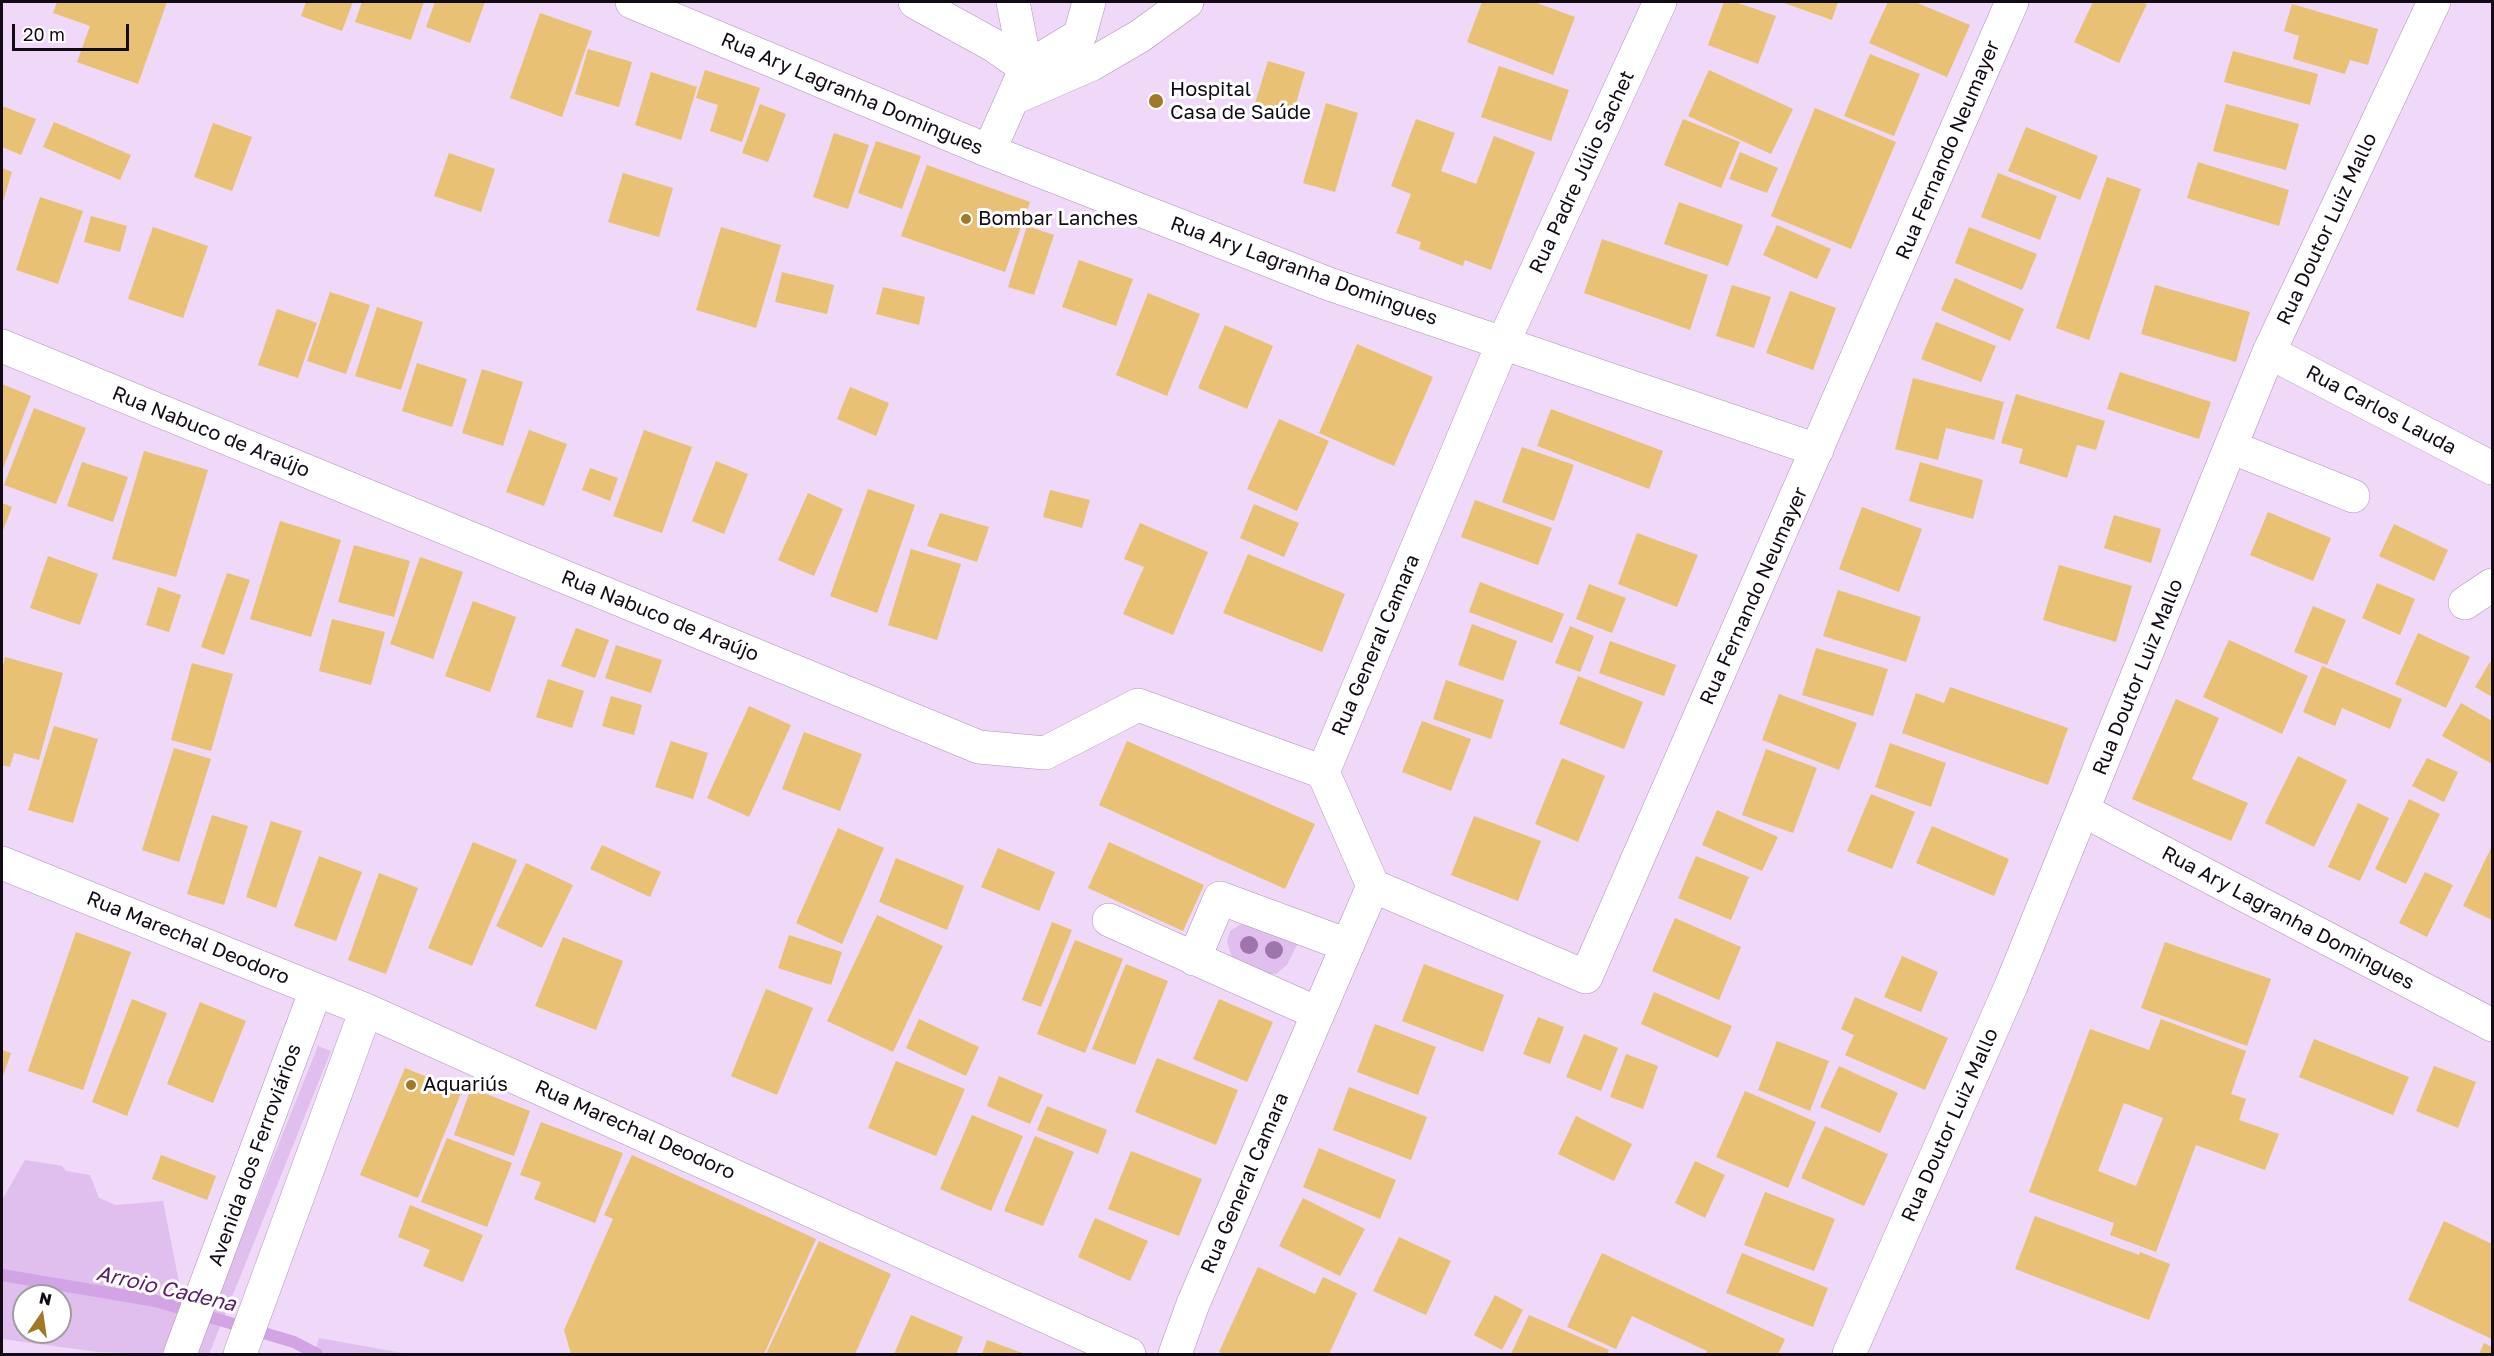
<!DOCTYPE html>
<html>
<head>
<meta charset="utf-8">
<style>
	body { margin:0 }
	#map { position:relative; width:2494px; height:1356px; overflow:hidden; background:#efd8f8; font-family:"Golos Text",sans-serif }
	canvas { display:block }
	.frame { position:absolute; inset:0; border:3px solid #120b15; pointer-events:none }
	.north { position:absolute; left:12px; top:1284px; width:60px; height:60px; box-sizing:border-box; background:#fff; border:2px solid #a09da1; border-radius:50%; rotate:13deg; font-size:16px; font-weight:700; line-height:24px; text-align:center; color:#120b15 }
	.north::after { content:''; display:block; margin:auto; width:21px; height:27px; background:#a07927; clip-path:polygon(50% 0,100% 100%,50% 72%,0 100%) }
	.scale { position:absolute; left:12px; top:24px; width:117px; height:27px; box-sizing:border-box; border:3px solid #120b15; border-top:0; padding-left:8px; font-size:18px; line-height:21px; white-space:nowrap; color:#120b15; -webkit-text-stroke:4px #fff; paint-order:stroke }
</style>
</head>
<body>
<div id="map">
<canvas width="2494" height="1356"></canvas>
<div class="frame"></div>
<div class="north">N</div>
<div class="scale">20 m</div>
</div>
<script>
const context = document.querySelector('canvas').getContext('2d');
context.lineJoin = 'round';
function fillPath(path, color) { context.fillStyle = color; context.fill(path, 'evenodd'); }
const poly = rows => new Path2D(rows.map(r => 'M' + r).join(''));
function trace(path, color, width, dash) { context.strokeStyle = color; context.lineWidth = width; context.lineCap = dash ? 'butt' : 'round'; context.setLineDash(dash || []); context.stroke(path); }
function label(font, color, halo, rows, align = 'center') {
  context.font = font + ' "Golos Text",sans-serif'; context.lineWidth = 6; context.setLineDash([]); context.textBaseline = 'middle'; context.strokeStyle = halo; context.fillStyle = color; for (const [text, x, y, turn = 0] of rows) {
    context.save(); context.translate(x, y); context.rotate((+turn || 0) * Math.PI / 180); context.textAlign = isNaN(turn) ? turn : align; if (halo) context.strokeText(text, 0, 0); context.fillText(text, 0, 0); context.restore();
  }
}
const green = poly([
	[1248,920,1298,943,1287,965,1276,974,1259,974,1239,965,1232,957,1227,942,1230,931],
	[318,1046,331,1051,209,1354,195,1353],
	[25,1160,62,1166,66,1171,90,1175,99,1198,116,1205,163,1201,185,1313,162,1354,98,1352,2,1339,2,1200],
	[24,1296,60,1296,60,1332,24,1332],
	[319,1338,408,1354,314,1354]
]);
const stream = poly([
	[2,1275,156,1301,294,1342,317,1354]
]);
const building = poly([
	[57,2,167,2,138,84,77,62,90,26,53,13],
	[306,2,353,2,342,31,301,16],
	[362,2,424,2,411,40,355,22],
	[435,2,485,2,470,43,426,27],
	[1482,2,1534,2,1575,17,1553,75,1467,42],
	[1724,2,1735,2,1776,16,1758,64,1708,45],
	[1781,2,1838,2,1832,20],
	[1888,2,1915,2,1970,25,1947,77,1869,43],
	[2093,2,2140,2,2147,4,2119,63,2074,42],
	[2292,4,2378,29,2368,65,2350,60,2345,74,2293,59,2299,36,2284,31],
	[540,13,592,31,562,117,510,98],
	[588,49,632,62,619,107,575,94],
	[2233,51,2318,74,2310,105,2224,82],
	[1870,54,1920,74,1894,136,1844,116],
	[1268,61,1305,72,1293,114,1255,103],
	[1499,66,1569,90,1551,141,1481,117],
	[705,70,760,88,742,142,710,131,718,105,696,98],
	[1709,70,1793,109,1771,154,1688,116],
	[651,72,697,87,681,140,635,125],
	[1326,103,1358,113,1335,192,1303,183],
	[760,104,786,114,768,162,742,153],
	[2226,104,2299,124,2286,170,2213,151],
	[2,106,36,119,21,155,2,147],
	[1815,108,1896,142,1851,249,1771,216],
	[1416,119,1455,133,1441,171,1476,184,1494,136,1535,152,1491,270,1465,260,1463,266,1419,249,1421,242,1396,233,1411,194,1391,186],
	[1683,119,1740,142,1721,188,1664,165],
	[54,122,131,155,120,180,43,147],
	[213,123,252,137,232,191,194,177],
	[2026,127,2098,156,2080,200,2008,171],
	[834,133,869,145,848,209,813,197],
	[876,141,921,156,902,209,858,193],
	[1740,152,1778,168,1767,193,1729,179],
	[449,153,495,169,481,212,434,196],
	[2198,162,2289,190,2279,226,2187,198],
	[927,165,1030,202,1005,272,901,236],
	[2,168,12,172,2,205],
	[623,173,673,188,659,237,608,222],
	[1998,173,2057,196,2040,240,1981,217],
	[2107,177,2141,189,2089,340,2056,328],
	[40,197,83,211,58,284,16,270],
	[1679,202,1743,225,1728,266,1664,244],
	[91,216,127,226,120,252,84,242],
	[1777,225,1831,249,1817,279,1763,255],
	[1027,226,1054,235,1034,295,1008,287],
	[153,227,208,246,183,318,128,299],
	[721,227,781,245,756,328,696,310],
	[1969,227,2037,254,2022,290,1955,263],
	[1602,239,1708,275,1690,330,1584,293],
	[1079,260,1133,279,1116,326,1062,307],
	[782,272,834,285,827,314,775,302],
	[1955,278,2024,309,2010,341,1941,310],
	[1732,285,1771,297,1754,348,1716,336],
	[2155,285,2250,312,2236,362,2141,334],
	[883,287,925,297,919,325,876,314],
	[1790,291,1836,308,1813,370,1766,353],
	[330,292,370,305,346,374,307,361],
	[1148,293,1200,314,1167,396,1116,375],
	[377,307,423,322,401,390,355,376],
	[277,309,317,323,298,378,258,365],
	[1936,322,1996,346,1981,382,1921,359],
	[1225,325,1273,346,1247,409,1198,388],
	[1357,344,1433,377,1394,466,1319,433],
	[417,363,467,379,452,427,402,411],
	[482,369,523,382,503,446,462,433],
	[2120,372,2211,402,2199,439,2107,409],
	[1913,378,2004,402,1994,440,1946,428,1938,460,1895,449],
	[2,384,31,396,2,471],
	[850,387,889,403,876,436,837,419],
	[2016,394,2105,421,2096,450,2077,445,2067,478,2019,463,2023,449,2001,443],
	[34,408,86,428,56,504,4,485],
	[1551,409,1663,451,1649,489,1537,446],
	[1279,419,1329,441,1297,511,1247,489],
	[529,430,567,444,544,506,506,492],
	[644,430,692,447,662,533,613,516],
	[1522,447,1574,465,1554,521,1502,502],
	[144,451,208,470,176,577,112,559],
	[716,461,748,474,724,534,692,521],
	[82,462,128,477,113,522,67,506],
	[1920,462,1983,480,1973,519,1909,501],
	[590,468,618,478,610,501,582,490],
	[868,489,915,505,877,613,830,596],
	[1050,490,1090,500,1082,528,1043,517],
	[808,493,843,509,814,576,778,560],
	[1475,500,1552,528,1538,565,1461,537],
	[2,503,12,507,2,533],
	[1254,504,1299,523,1284,557,1240,538],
	[1862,507,1922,529,1899,592,1839,569],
	[2268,512,2331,538,2313,581,2250,555],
	[940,513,989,527,977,562,927,546],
	[2114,515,2161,529,2151,563,2104,548],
	[280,521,341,540,311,637,250,619],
	[1140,523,1208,552,1173,635,1123,614,1144,567,1124,559],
	[2394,524,2448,550,2434,581,2379,556],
	[1637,533,1698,555,1677,607,1618,584],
	[354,545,410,561,394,617,338,602],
	[911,549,961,564,937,640,888,625],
	[1248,554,1345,594,1322,652,1223,613],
	[48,556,98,574,80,625,30,608],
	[420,557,463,572,433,659,390,644],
	[2059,565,2132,586,2116,642,2043,620],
	[227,573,250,580,224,655,201,647],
	[1480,582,1564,614,1552,643,1469,612],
	[2377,583,2415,599,2400,635,2362,618],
	[1589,584,1626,598,1612,633,1576,619],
	[158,587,181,595,169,632,146,625],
	[1838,590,1921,617,1906,662,1823,636],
	[473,601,516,617,490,692,445,676],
	[2313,606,2346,620,2327,665,2294,652],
	[332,619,385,632,371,685,319,671],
	[1472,624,1517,641,1503,681,1458,665],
	[1570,626,1594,636,1580,672,1555,663],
	[576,628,609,640,595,678,561,666],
	[2418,633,2470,657,2446,708,2395,684],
	[2229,640,2308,676,2282,734,2203,697],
	[1610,641,1676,665,1664,696,1599,673],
	[616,645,662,660,651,693,605,678],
	[1816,648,1888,669,1873,716,1802,695],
	[5,657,63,673,39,760,14,753,10,767,2,765,2,670],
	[2490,662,2492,664,2492,697,2475,687],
	[192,663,233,674,211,751,171,740],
	[2322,666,2402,699,2390,729,2342,708,2335,726,2303,712],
	[1578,676,1643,702,1624,749,1559,724],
	[548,679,584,691,572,728,536,717],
	[1446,680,1504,700,1491,739,1433,719],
	[1950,687,2068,728,2048,785,1902,733,1916,693,1944,703],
	[1779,694,1857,723,1839,770,1762,740],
	[611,696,642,705,634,735,602,726],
	[2176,699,2219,718,2192,779,2248,803,2231,841,2132,799],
	[2461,703,2492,721,2492,764,2442,736],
	[749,706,791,725,749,817,707,798],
	[1422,721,1471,739,1451,791,1402,772],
	[54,726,98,739,73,823,28,810],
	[804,732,862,754,840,811,782,789],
	[671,741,708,753,693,799,655,787],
	[1127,741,1315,824,1285,889,1099,805],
	[1890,743,1946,763,1931,807,1875,787],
	[174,748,211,759,179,862,142,850],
	[1766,749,1817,768,1793,833,1742,815],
	[2298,756,2347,780,2314,847,2265,823],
	[1562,758,1605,776,1578,842,1535,824],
	[2427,758,2458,772,2444,802,2412,786],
	[1871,794,1915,812,1892,869,1847,851],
	[2409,799,2440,814,2406,884,2375,869],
	[2358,803,2389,818,2360,881,2328,867],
	[1717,810,1778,837,1762,871,1702,845],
	[212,815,248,826,224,905,187,894],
	[1474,816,1541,841,1518,901,1451,875],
	[271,821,302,831,276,908,246,897],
	[1932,826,2009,859,1994,896,1916,863],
	[838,828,884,848,842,944,796,923],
	[473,842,517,860,472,966,428,948],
	[1109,842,1204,885,1183,931,1088,888],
	[602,845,661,872,650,897,590,869],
	[2492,846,2492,920,2463,906],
	[998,848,1055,872,1039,911,981,887],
	[319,856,362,872,336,941,294,926],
	[1696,856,1749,877,1731,920,1678,898],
	[896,858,964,886,947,930,879,902],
	[526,863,573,885,542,948,496,926],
	[2425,872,2453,885,2427,937,2399,923],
	[379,873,418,888,386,974,348,960],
	[877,915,943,946,893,1052,827,1021],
	[1675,918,1741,947,1719,1000,1652,971],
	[1052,922,1072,930,1041,1007,1022,1000],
	[76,932,131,952,83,1090,28,1071],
	[789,935,842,952,831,985,778,968],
	[563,937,623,961,596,1030,535,1006],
	[1075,940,1123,959,1085,1053,1037,1034],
	[2165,942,2271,979,2247,1046,2141,1008],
	[1902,956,1938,972,1921,1012,1884,997],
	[1126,964,1168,981,1135,1065,1092,1049],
	[1424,964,1504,995,1483,1052,1402,1021],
	[766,989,813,1008,777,1095,731,1076],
	[1654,992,1732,1026,1718,1058,1641,1024],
	[1855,997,1948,1038,1925,1090,1845,1055,1854,1035,1841,1029],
	[132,999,167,1013,127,1116,92,1102],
	[1219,999,1273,1022,1247,1082,1193,1059],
	[200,1002,246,1021,213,1103,167,1084],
	[1538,1017,1564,1027,1550,1064,1523,1054],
	[919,1019,979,1047,966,1076,906,1048],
	[2161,1019,2246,1051,2231,1094,2246,1099,2239,1120,2279,1134,2265,1170,2196,1145,2156,1252,2110,1235,2114,1223,2029,1192,2090,1029,2149,1050],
	[2124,1103,2163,1118,2136,1186,2098,1171],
	[1375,1024,1436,1047,1418,1095,1357,1072],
	[1584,1034,1618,1048,1601,1091,1566,1077],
	[2314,1039,2409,1077,2393,1115,2299,1077],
	[1777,1041,1829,1061,1810,1111,1758,1090],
	[2,1050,11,1053,2,1079],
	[1626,1054,1658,1066,1643,1109,1610,1097],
	[1157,1058,1238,1090,1216,1145,1135,1112],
	[896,1061,965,1089,936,1156,868,1128],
	[1839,1066,1898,1093,1880,1133,1820,1107],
	[2434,1066,2476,1082,2458,1128,2416,1111],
	[405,1068,462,1091,418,1198,360,1175],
	[999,1076,1043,1095,1030,1124,987,1106],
	[1349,1087,1427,1117,1411,1160,1333,1130],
	[471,1088,530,1111,514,1156,454,1135],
	[1745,1091,1816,1122,1788,1188,1716,1157],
	[1047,1106,1107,1130,1098,1154,1037,1130],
	[972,1115,1023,1136,991,1211,940,1189],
	[1576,1116,1632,1144,1614,1181,1558,1154],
	[541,1122,623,1153,595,1223,534,1199,541,1182,520,1175],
	[1825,1126,1888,1154,1864,1206,1801,1178],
	[1035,1136,1074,1152,1043,1226,1004,1211],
	[447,1138,512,1163,487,1227,421,1202],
	[1319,1148,1396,1180,1380,1219,1303,1187],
	[1131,1151,1202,1179,1179,1236,1108,1209],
	[161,1155,216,1176,207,1200,152,1179],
	[632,1155,816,1239,764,1354,571,1354,564,1330,613,1219,604,1215],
	[1695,1161,1725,1175,1705,1218,1675,1203],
	[1765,1192,1835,1219,1814,1271,1744,1245],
	[1303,1198,1365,1229,1340,1276,1279,1246],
	[410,1205,483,1235,463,1282,423,1266,430,1250,398,1237],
	[2035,1216,2139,1255,2140,1252,2170,1264,2149,1320,2015,1269],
	[1095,1218,1148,1241,1130,1281,1078,1257],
	[2444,1221,2492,1244,2492,1339,2408,1300],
	[1399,1237,1451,1261,1426,1315,1373,1291],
	[819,1241,891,1274,855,1354,766,1354],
	[1602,1253,1785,1339,1778,1354,1706,1354,1707,1351,1632,1316,1616,1349,1567,1327],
	[1742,1253,1828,1288,1813,1327,1726,1293],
	[1258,1267,1315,1294,1323,1277,1357,1293,1329,1354,1225,1354,1219,1352],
	[1495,1295,1523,1310,1502,1350,1474,1335],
	[911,1315,963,1337,956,1354,894,1354],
	[1529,1315,1609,1350,1607,1354,1511,1354],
	[987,1340,1025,1354,982,1354],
	[2484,1343,2492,1347,2492,1354,2479,1354]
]);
const minor = poly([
	[632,2,989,151,1329,284,1817,450],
	[915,2,993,45,1026,68],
	[1026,68,1080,35,1089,2],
	[1014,98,1092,64,1140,36,1187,2],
	[989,151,1026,68,1013,2],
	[2,346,979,747,1045,753,1138,705,1323,772],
	[2269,352,2492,468],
	[2231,447,2353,496],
	[2465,603,2492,585],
	[2084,811,2492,1025],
	[2,863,366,1010,1129,1354],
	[1373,886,1586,977,2012,2],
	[1109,920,1317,1013],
	[1194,959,1220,898,1347,945],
	[180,1354,316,990],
	[240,1354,366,1010],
	[1175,1354,1193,1304,1373,886,1323,772,1503,343,1660,2],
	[1849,1354,2011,986,2269,352,2434,2]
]);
const trees = [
	[1249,945],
	[1274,950]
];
const markers = [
	[1156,101,8,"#a07927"],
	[966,219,6,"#a07927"],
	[411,1085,6,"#a07927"]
];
const poiNames = [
	["Hospital",1170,90],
	["Casa de Saúde",1170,113],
	["Bombar Lanches",978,219],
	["Aquariús",423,1085]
];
const streetNames = [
	["Rua Ary Lagranha Domingues",852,94,23],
	["Rua Fernando Neumayer",1948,150,-67],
	["Rua Padre Júlio Sachet",1582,172,-65],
	["Rua Doutor Luiz Mallo",2327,229,-65],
	["Rua Ary Lagranha Domingues",1304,271,20],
	["Rua Carlos Lauda",2381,410,28],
	["Rua Nabuco de Araújo",211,432,22],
	["Rua Fernando Neumayer",1754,596,-66],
	["Rua Nabuco de Araújo",660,616,22],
	["Rua General Camara",1376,645,-67],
	["Rua Doutor Luiz Mallo",2138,677,-68],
	["Rua Ary Lagranha Domingues",2288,918,28],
	["Rua Marechal Deodoro",188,938,22],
	["Rua Doutor Luiz Mallo",1950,1125,-66],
	["Rua Marechal Deodoro",635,1130,24],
	["Avenida dos Ferroviários",255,1155,-70],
	["Rua General Camara",1245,1183,-67]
];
const waterNames = [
	["Arroio Cadena",166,1289,13]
];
fillPath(green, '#e0beed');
trace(stream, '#d2a3e5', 12);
fillPath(building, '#e8c175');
trace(minor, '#ab95b4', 34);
trace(minor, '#fff', 33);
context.fillStyle = '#9f75ae';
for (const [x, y] of trees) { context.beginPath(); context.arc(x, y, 9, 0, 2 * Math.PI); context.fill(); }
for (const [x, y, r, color] of markers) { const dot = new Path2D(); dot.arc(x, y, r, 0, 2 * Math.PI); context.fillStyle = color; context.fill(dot); trace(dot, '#fff', 2); }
label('20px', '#120b15', '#fff', poiNames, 'left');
label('20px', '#120b15', '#fff', streetNames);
label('italic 21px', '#581e6b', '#fff', waterNames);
</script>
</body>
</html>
